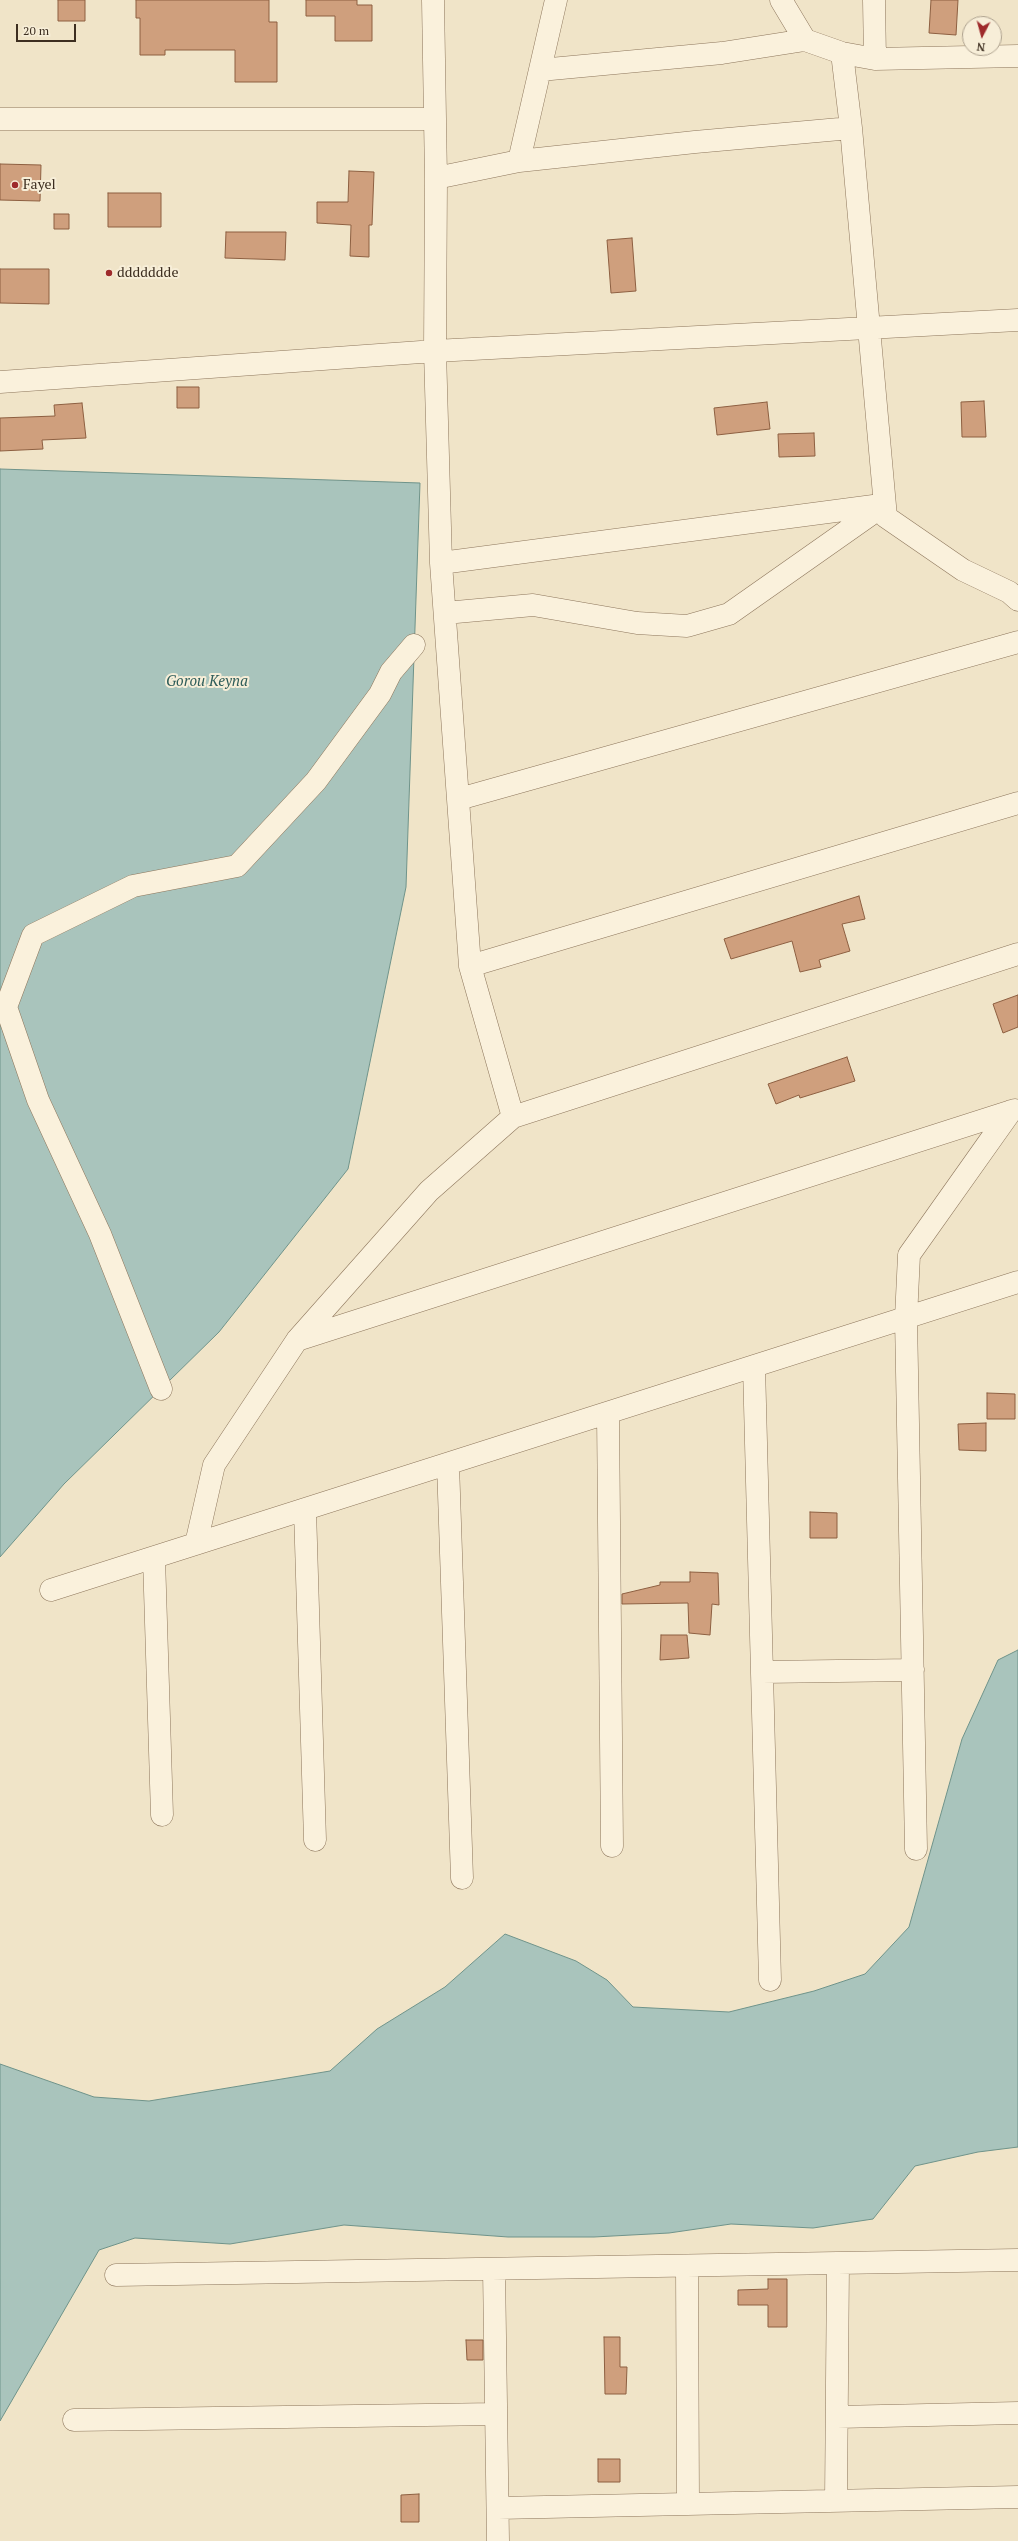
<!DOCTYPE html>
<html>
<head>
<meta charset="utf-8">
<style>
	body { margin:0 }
	#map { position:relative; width:1018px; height:2541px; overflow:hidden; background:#f0e4c8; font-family:"PT Serif",serif }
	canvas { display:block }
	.north { position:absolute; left:962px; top:16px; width:40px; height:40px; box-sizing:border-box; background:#f7eed8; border:1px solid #ada18e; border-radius:50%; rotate:186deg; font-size:11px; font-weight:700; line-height:16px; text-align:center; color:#3d2e20 }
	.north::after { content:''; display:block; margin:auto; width:14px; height:18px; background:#9e2a2b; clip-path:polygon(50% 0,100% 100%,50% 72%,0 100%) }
	.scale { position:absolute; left:16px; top:24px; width:60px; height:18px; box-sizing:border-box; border:2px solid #3d2e20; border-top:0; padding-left:5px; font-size:12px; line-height:14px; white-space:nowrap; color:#3d2e20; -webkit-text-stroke:3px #f7eed8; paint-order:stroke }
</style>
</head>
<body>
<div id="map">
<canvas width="1018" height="2541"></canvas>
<div class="north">N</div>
<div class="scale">20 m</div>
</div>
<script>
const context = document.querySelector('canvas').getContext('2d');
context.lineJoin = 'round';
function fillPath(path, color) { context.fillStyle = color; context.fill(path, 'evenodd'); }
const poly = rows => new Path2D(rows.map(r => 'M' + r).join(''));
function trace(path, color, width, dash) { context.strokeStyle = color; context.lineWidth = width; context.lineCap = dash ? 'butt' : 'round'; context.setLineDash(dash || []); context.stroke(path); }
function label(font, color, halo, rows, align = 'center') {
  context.font = font + ' "PT Serif",serif'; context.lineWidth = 4; context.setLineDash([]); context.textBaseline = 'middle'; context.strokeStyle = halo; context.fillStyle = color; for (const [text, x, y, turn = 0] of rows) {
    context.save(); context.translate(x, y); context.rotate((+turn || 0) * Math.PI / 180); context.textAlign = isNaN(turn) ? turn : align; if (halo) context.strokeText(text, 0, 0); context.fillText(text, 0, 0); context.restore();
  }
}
const water = poly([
	[0,469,420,483,406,887,348,1169,219,1332,64,1484,0,1557,0,469],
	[1018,1650,1018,2147,978,2152,915,2166,873,2219,813,2228,731,2224,669,2233,594,2237,508,2237,344,2225,230,2244,135,2238,99,2250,0,2421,0,2064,94,2097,149,2101,330,2071,377,2029,445,1987,505,1934,576,1961,607,1980,633,2007,729,2012,814,1991,865,1974,909,1927,962,1739,998,1660,1018,1650]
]);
const building = poly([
	[58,0,85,0,85,21,58,21,58,0],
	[136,0,269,0,269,22,277,22,277,82,235,82,235,50,165,50,165,55,140,55,140,18,136,18,136,0],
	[306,0,357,0,357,5,372,5,372,41,335,41,335,16,306,16,306,0],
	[931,0,958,0,956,35,929,33,931,0],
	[0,164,41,165,40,201,0,200,0,164],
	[349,171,374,172,372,225,369,225,369,257,350,256,351,225,317,223,317,202,348,202,349,171],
	[108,193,161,193,161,227,108,227,108,193],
	[54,214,69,214,69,229,54,229,54,214],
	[226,232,286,232,285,260,225,258,226,232],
	[632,238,636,291,611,293,607,240,632,238],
	[0,269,49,269,49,304,0,303,0,269],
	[177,387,199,387,199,408,177,408,177,387],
	[984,401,986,437,962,437,961,402,984,401],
	[767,402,770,429,717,435,714,408,767,402],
	[82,403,86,438,42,440,43,449,0,451,0,418,55,416,54,405,82,403],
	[814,433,815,456,779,457,778,434,814,433],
	[859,896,865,919,842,924,850,951,819,960,821,967,800,972,792,941,731,959,724,939,859,896],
	[1018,995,1018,1027,1003,1033,993,1004,1018,995],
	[847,1057,855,1081,800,1098,799,1095,776,1104,768,1084,847,1057],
	[987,1393,1015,1394,1015,1419,987,1419,987,1393],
	[986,1423,986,1451,959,1450,958,1424,986,1423],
	[810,1512,837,1513,837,1538,810,1538,810,1512],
	[690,1572,718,1573,719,1605,712,1604,710,1635,689,1633,688,1603,622,1604,622,1594,660,1585,660,1582,690,1582,690,1572],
	[661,1635,687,1635,689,1658,660,1660,661,1635],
	[768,2279,787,2279,787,2327,768,2327,768,2305,738,2305,738,2290,768,2289,768,2279],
	[604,2337,620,2337,620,2367,627,2367,626,2394,605,2394,604,2337],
	[466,2340,483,2340,483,2360,467,2360,466,2340],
	[598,2459,620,2459,620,2482,598,2482,598,2459],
	[419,2494,419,2522,401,2522,401,2495,419,2494]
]);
const minor = poly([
	[781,0,805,40],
	[874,0,875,59],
	[842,53,851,128,886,517,963,570,1009,592,1018,600],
	[540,70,722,53,805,40,842,53,875,59,1018,56],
	[0,119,434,119],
	[519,161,556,0],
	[436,178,519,161,695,142,851,128],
	[0,382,435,351,1018,320],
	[441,563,881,505],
	[445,613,533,605,637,623,687,626,729,614,884,505],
	[459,799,1018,642],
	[470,966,1018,803],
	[513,1117,1018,954],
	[297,1340,1015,1110],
	[754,1366,770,1980],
	[161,1389,100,1234,38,1100,6,1007,33,935,133,886,237,866,316,781,380,694,391,672,414,645],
	[608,1413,612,1846],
	[448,1464,462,1878],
	[305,1510,315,1840],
	[196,1544,214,1465,297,1340,429,1191,513,1117,470,966,441,563,435,351,436,178,433,0],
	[154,1558,162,1815],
	[51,1590,1018,1282],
	[762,1672,913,1670],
	[916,1849,906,1318,909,1255,1011,1111],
	[687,2266,688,2504],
	[494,2269,498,2541],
	[116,2275,1018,2260],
	[837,2417,1018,2413],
	[74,2420,496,2414],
	[836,2501,838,2263],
	[498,2508,1018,2497]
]);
const markers = [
	[15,185,4,"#9e2a2b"],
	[109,273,4,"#9e2a2b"]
];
const poiNames = [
	["Fayel",23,185],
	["ddddddde",117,273]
];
const waterNames = [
	["Gorou Keyna",207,682]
];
fillPath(water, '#a9c4bc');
trace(water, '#6f938a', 1);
fillPath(building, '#cf9f7d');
trace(building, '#8d5f41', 1);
trace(minor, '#8d765c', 23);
trace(minor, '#faf1dc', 22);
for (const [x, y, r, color] of markers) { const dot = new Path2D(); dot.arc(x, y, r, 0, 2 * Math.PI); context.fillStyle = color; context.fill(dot); trace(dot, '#f7eed8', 1.5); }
label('14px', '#3d2e20', '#f7eed8', poiNames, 'left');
label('italic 15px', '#2f5d5a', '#f7eed8', waterNames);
</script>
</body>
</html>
